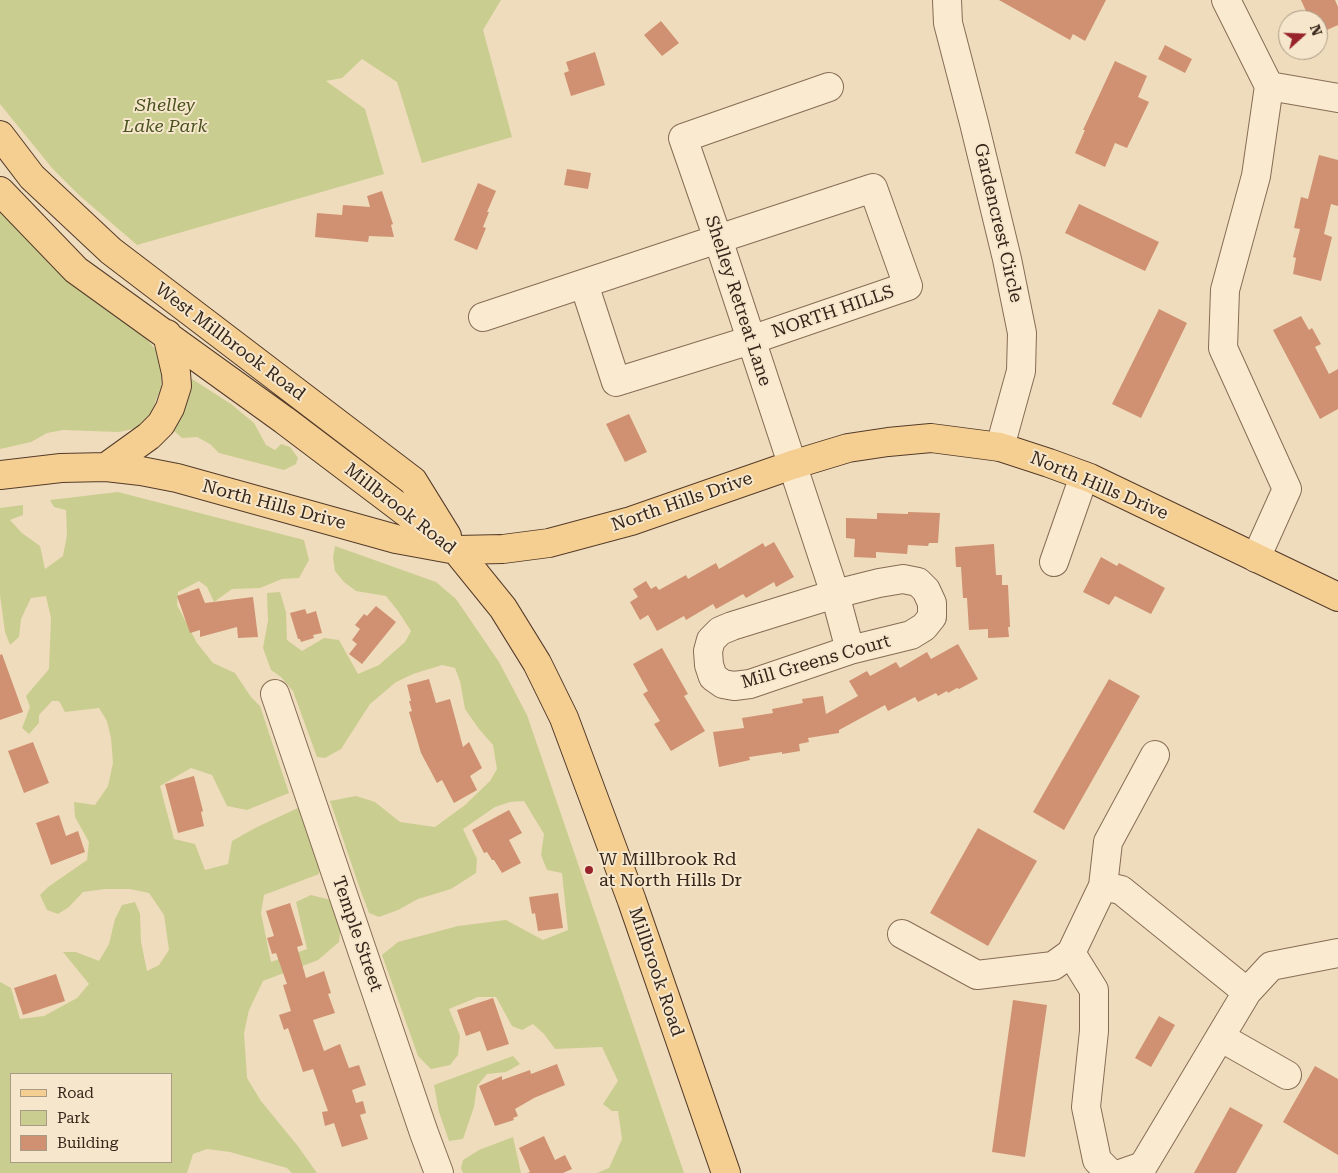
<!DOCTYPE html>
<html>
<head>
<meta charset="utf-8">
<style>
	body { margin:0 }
	#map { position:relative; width:1338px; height:1173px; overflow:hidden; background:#efdcbc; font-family:"Roboto Serif",serif }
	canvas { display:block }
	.legend { position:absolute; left:10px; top:1073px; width:162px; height:90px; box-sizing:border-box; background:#f6e7cc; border:1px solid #a99a85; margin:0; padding:6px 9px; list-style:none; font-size:15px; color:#36261b }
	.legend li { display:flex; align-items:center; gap:10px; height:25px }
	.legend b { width:25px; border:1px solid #a99a85 }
	.north { position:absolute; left:1278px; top:10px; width:50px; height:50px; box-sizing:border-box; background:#f6e7cc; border:1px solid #a99a85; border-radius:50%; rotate:70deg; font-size:14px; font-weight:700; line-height:20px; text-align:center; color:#36261b }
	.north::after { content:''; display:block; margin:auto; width:18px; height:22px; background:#98232c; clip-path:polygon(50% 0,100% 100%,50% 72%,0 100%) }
</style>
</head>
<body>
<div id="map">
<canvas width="1338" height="1173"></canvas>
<ul class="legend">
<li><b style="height:6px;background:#f5cf91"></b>Road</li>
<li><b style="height:14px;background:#cacd90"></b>Park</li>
<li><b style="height:14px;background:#cf9171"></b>Building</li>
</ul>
<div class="north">N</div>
</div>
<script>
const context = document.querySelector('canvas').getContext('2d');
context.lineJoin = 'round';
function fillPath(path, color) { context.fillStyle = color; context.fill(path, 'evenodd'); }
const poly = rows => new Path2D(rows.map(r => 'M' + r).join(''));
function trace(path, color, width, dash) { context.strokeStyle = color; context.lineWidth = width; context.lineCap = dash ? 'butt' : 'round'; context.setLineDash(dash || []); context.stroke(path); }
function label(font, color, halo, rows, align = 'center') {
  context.font = font + ' "Roboto Serif",serif'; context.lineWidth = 4; context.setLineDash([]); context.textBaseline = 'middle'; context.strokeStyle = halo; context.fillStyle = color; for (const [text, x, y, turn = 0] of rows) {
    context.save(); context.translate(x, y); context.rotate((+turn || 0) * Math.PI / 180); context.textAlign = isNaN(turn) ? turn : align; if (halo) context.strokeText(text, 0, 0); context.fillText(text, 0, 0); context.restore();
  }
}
const green = poly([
	[0,0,501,0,483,30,512,137,422,163,397,82,362,59,342,78,326,81,365,109,384,174,137,245,79,195,52,168,0,104],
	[0,209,144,336,157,351,162,363,161,387,149,418,137,428,119,432,63,430,47,433,31,442,0,449],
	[189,377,231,404,254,423,266,445,275,450,281,444,290,447,298,458,296,464,284,470,219,453,210,444,197,437,182,438,174,431],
	[118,492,304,540,309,560,299,578,282,579,260,588,232,589,214,602,207,587,199,581,178,592,177,605,197,643,213,663,235,673,251,697,260,706,289,793,247,810,227,806,212,775,191,768,160,786,174,839,195,844,205,870,228,864,232,841,255,828,298,808,318,853,319,874,264,895,261,913,271,962,307,949,296,902,311,895,331,900,341,922,339,942,318,960,263,981,249,1010,244,1033,247,1078,261,1101,297,1145,317,1173,292,1173,287,1168,230,1152,207,1149,193,1154,187,1173,0,1173,0,982,11,988,20,1019,44,1016,77,998,89,984,63,952,76,952,99,961,109,944,115,919,122,905,135,902,140,914,141,942,147,971,159,965,169,950,164,915,149,893,130,889,105,889,83,892,69,907,58,914,47,910,40,895,48,887,87,860,89,842,75,817,74,802,95,805,108,786,113,763,111,738,107,721,99,708,65,712,59,701,52,701,39,715,39,723,29,734,22,728,30,707,26,696,49,669,51,618,46,596,31,598,21,619,19,637,10,645,5,632,0,595,0,508,23,505,23,515,10,520,22,533,40,546,45,569,63,556,67,535,66,510,54,507,50,500],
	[11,1074,171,1074,171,1162,11,1162],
	[335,546,436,582,456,599,499,662,527,715,684,1173,597,1173,609,1168,622,1139,618,1111,612,1111,603,1104,618,1081,602,1047,555,1049,544,1034,533,1024,522,1030,512,1026,496,997,478,997,449,1009,460,1036,458,1055,450,1065,431,1069,418,1056,382,955,398,942,458,926,506,920,543,940,568,930,562,873,547,870,541,855,544,834,524,801,510,802,495,807,463,829,477,859,476,873,451,889,418,899,398,910,379,917,369,913,360,889,330,801,356,796,375,802,400,822,435,827,465,805,490,781,497,769,493,745,479,729,465,709,460,681,455,668,442,665,413,674,396,682,370,704,341,749,325,758,317,757,293,691,281,677,271,670,263,648,268,621,267,593,280,592,286,612,287,640,302,651,324,638,339,640,358,674,379,665,405,642,411,631,398,611,386,596,356,591,344,582,335,571,333,558],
	[513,1056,520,1064,506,1072,487,1074,477,1086,474,1107,463,1139,449,1141,439,1112,434,1085],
	[513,1137,521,1173,463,1173,461,1168,463,1160,479,1150]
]);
const building = poly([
	[999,0,1106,0,1085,41,1073,34,1070,40],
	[1301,0,1335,0,1338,7,1338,25,1318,34,1318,20,1310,20],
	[661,21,679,43,662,56,644,35],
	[1165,45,1192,59,1185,73,1158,59],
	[595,52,605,85,571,96,564,73,569,71,566,62],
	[1115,61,1147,76,1138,97,1149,102,1127,148,1115,143,1105,167,1075,153,1085,130,1083,130],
	[1319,155,1338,160,1338,206,1331,204,1324,234,1332,237,1321,281,1293,274,1296,258,1293,257,1300,229,1294,228,1301,197,1308,199],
	[567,169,591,173,588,189,564,185],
	[478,183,496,191,487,212,489,212,483,227,486,228,477,250,454,240],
	[382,191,393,224,391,225,394,237,369,236,368,242,315,237,317,213,342,215,343,205,370,207,367,196],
	[1079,204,1159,242,1145,271,1065,233],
	[1159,309,1187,323,1141,418,1112,404],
	[1301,316,1309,330,1312,328,1321,344,1315,347,1329,374,1338,369,1338,409,1320,419,1273,330],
	[629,414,647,452,625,462,606,424],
	[908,512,940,513,938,543,929,543,928,546,908,545,907,554,876,552,876,558,854,557,855,539,846,538,846,518,877,519,877,513,908,514],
	[774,542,794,577,776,587,774,582,746,598,743,594,716,609,713,604,686,620,684,616,657,631,648,615,640,620,630,602,638,597,633,589,646,581,651,589,656,586,659,590,686,575,688,579,716,563,719,569,763,543,765,547],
	[994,544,996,575,1002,575,1002,585,1008,585,1010,627,1008,627,1009,637,988,638,988,629,969,630,967,598,963,598,961,567,956,567,955,547],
	[1101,557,1117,566,1119,563,1165,588,1151,614,1115,596,1109,605,1083,592],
	[199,588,205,603,253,597,258,637,238,638,237,627,200,637,200,630,190,633,177,596],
	[376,606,396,622,362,664,349,654,357,644,352,640,360,629,355,625,364,614,367,616],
	[305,609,307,614,316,611,322,633,313,635,314,638,301,642,300,639,298,639,290,613],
	[958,644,978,679,959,689,957,688,948,693,947,691,938,696,936,693,918,702,915,697,888,711,885,705,839,730,839,733,808,738,809,742,799,744,800,751,782,754,782,752,749,757,750,760,719,767,713,732,744,728,742,718,773,713,772,709,803,703,802,699,823,696,826,714,858,696,849,681,867,671,870,676,896,662,900,668,927,652,931,659],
	[662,648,688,694,684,696,705,731,671,751,654,724,660,721,643,694,648,691,633,664],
	[2,654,23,712,0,720,0,655],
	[429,679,436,703,450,699,463,747,469,742,482,768,470,776,477,790,454,803,442,780,437,783,421,753,409,712,412,711,409,701,411,701,407,685],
	[1109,679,1140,696,1064,830,1033,812],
	[33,742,49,783,24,793,8,751],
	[194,776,203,811,201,812,204,826,178,833,165,784],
	[509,810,522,833,509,840,521,863,502,873,494,860,492,860,487,852,484,853,472,830],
	[59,815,66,836,78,831,85,852,51,865,36,823],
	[978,828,1037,861,988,946,930,913],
	[558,893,563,928,538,931,535,913,532,914,529,897],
	[290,903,303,945,297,947,306,978,324,971,331,993,328,994,335,1013,313,1020,324,1051,340,1044,349,1068,359,1065,366,1085,352,1090,356,1103,363,1101,366,1113,360,1115,368,1139,342,1147,334,1123,325,1126,322,1112,328,1111,313,1069,303,1072,288,1028,284,1030,279,1015,291,1011,283,985,287,984,276,953,272,954,267,938,274,936,266,911],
	[56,974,65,1001,23,1015,14,988],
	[493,998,509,1044,487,1051,480,1031,466,1036,457,1010],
	[1013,1000,1047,1005,1025,1157,992,1152],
	[1159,1016,1175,1025,1151,1067,1135,1058],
	[557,1064,565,1085,534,1098,515,1109,518,1116,513,1118,514,1120,495,1126,479,1086,502,1076,502,1080,530,1070,531,1074],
	[1315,1066,1338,1079,1338,1155,1283,1122],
	[1230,1107,1263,1125,1236,1173,1194,1173],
	[544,1136,555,1160,565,1155,572,1169,563,1173,527,1173,530,1172,519,1148]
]);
const minor = poly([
	[947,0,948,23,974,123,1007,259,1022,333,1021,371,1000,447],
	[1226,0,1269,86,1256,176,1225,290,1223,348,1287,489,1256,558],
	[1269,86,1338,98],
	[829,87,683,138,718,239,835,594,879,583,903,579,918,582,926,590,932,603,932,617,924,627,911,635,850,650,750,684,734,686,723,684,713,677,709,665,708,651,711,640,720,631,732,626,835,594,850,650],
	[483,317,718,239,873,188,908,286,751,340,616,382,584,284],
	[1054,562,1084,476],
	[275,694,424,1133,439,1173],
	[1103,886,1108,842,1155,755],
	[902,934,977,975,1053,966,1071,953],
	[1220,1037,1287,1075],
	[1110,1173,1097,1160,1086,1107,1094,1031,1094,990,1071,953,1103,886,1121,890,1247,992],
	[1123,1173,1143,1166,1247,992,1271,966,1338,953]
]);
const major = poly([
	[0,135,32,177,111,251,413,481,447,536],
	[0,191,76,270,284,420,456,550,503,608,537,663,564,718,632,901,726,1173],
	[106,467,149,436,161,424,170,408,177,386,176,373,167,334],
	[0,475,61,468,106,467,141,471,177,478,396,539,456,550,503,549,549,543,631,521,792,465,848,448,888,442,931,438,1000,447,1049,463,1090,478,1338,597]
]);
const markers = [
	[589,870,5,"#98232c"]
];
const parkNames = [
	["Shelley",165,106],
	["Lake Park",165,127]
];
const streetNames = [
	["Gardencrest Circle",998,223,77],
	["Shelley Retreat Lane",738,301,72],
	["NORTH HILLS",833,312,-19],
	["West Millbrook Road",230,342,37],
	["North Hills Drive",1099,486,23],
	["North Hills Drive",682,502,-19],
	["North Hills Drive",274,505,15],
	["Millbrook Road",400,509,38],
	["Mill Greens Court",816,662,-16],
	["Temple Street",357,934,71],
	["Millbrook Road",656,972,71]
];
const poiNames = [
	["W Millbrook Rd",599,860],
	["at North Hills Dr",599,881]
];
fillPath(green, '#cacd90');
fillPath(building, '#cf9171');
trace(minor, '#876c55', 30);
trace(major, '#543b2a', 30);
trace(minor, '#faead0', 28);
trace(major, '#f5cf91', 28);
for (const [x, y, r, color] of markers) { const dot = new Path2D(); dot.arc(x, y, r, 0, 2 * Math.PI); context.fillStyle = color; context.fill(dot); trace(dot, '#f6e7cc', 2); }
label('italic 18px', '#4a5320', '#f6e7cc', parkNames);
label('18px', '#36261b', '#f6e7cc', streetNames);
label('18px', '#36261b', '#f6e7cc', poiNames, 'left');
</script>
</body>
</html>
